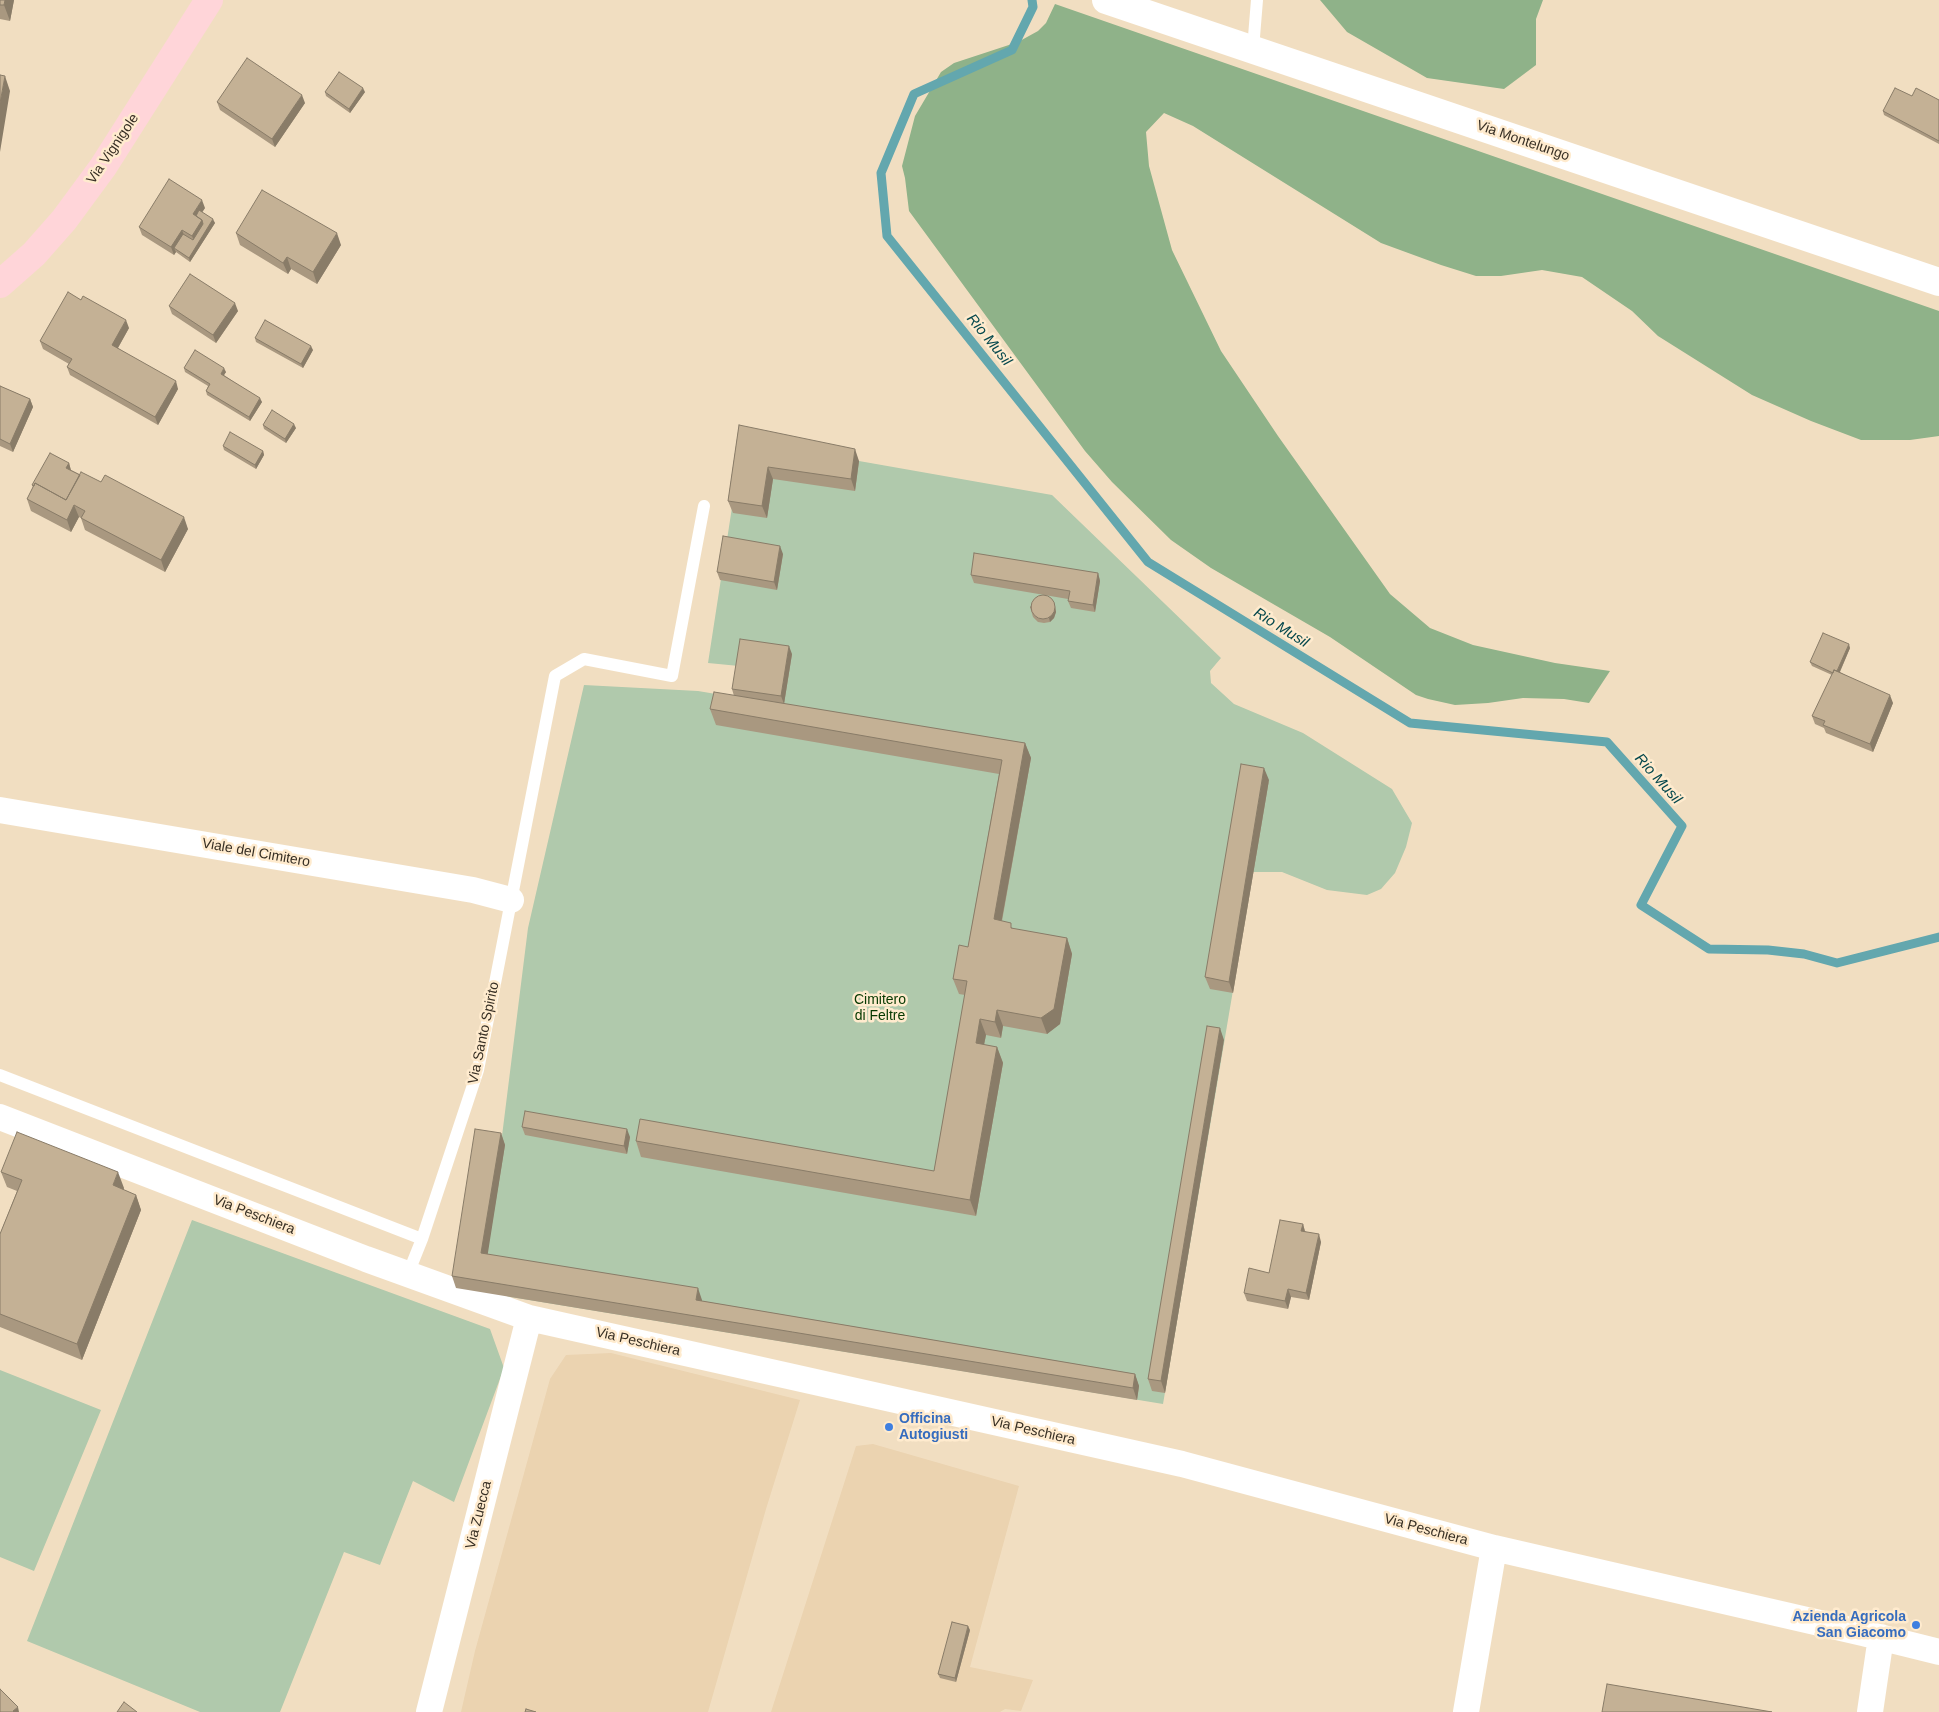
<!DOCTYPE html>
<html>
<head>
<meta charset="utf-8">
<style>
	body { margin:0 }
	canvas { display:block; background:#f1dec1 }
</style>
</head>
<body>
<canvas width="1939" height="1712"></canvas>
<script>
const context = document.querySelector('canvas').getContext('2d');
context.lineJoin = 'round';
function fillPath(path, color) { context.fillStyle = color; context.fill(path, 'evenodd'); }
const poly = rows => new Path2D(rows.map(r => 'M' + r).join(''));
function trace(path, color, width, dash) { context.strokeStyle = color; context.lineWidth = width; context.lineCap = dash ? 'butt' : 'round'; context.setLineDash(dash || []); context.stroke(path); }
function label(font, color, halo, rows, align = 'center') {
  context.font = font + ' Arial,sans-serif'; context.lineWidth = 5; context.setLineDash([]); context.textBaseline = 'middle'; context.strokeStyle = halo; context.fillStyle = color; for (const [text, x, y, turn = 0] of rows) {
    context.save(); context.translate(x, y); context.rotate((+turn || 0) * Math.PI / 180); context.textAlign = isNaN(turn) ? turn : align; if (halo) context.strokeText(text, 0, 0); context.fillText(text, 0, 0); context.restore();
  }
}
const built = poly([
	[611,1353,800,1400,766,1509,708,1712,461,1712,475,1651,550,1379,566,1355],
	[873,1444,1019,1486,970,1667,1033,1680,1021,1711,1005,1709,1000,1712,771,1712,856,1446]
]);
const green = poly([
	[743,436,859,461,1052,495,1221,658,1210,671,1211,683,1234,704,1303,733,1392,789,1412,823,1406,847,1395,873,1381,889,1367,895,1327,890,1282,872,1253,872,1163,1404,456,1288,501,1144,528,928,584,685,698,691,734,697,739,666,708,663],
	[192,1220,490,1329,504,1368,454,1502,413,1481,380,1565,344,1552,280,1712,200,1712,27,1641],
	[0,1370,101,1410,34,1571,0,1557]
]);
const forest = poly([
	[1320,0,1543,0,1536,19,1536,65,1504,89,1427,78,1347,32],
	[1055,4,1939,311,1939,436,1910,440,1861,440,1811,421,1752,395,1658,336,1632,311,1582,277,1542,270,1501,276,1476,276,1441,265,1381,243,1193,126,1164,113,1146,132,1149,166,1172,250,1221,351,1278,436,1390,594,1430,628,1473,645,1555,663,1610,671,1589,703,1564,699,1523,698,1488,703,1455,705,1428,699,1416,695,1330,637,1211,568,1171,540,1112,482,1085,451,909,211,905,178,902,166,915,116,941,72,954,63,1018,42,1038,31,1046,23]
]);
const stream = poly([
	[1032,0,1033,7,1012,50,914,94,881,173,887,236,1148,562,1410,723,1607,742,1682,826,1641,905,1709,949,1768,950,1804,954,1837,963,1939,937]
]);
const lane = poly([
	[1253,49,1257,0],
	[0,1075,422,1239],
	[408,1274,422,1239,478,1070,555,676,584,659,672,676,704,506]
]);
const street = poly([
	[0,810,473,890,511,900],
	[0,1117,366,1259,529,1318,1182,1464,1494,1548,1863,1633,1939,1652],
	[429,1712,529,1318],
	[1466,1712,1494,1548],
	[1870,1712,1881,1637]
]);
const secondary = poly([
	[1106,0,1939,282]
]);
const primary = poly([
	[0,284,34,254,64,220,103,167,209,0]
]);
const wall = poly([
	[0,0,14,0,10,21,0,19],
	[325,92,365,92,350,113,326,96],
	[1912,96,1939,100,1939,144,1884,115,1883,111],
	[217,102,305,103,275,147,220,110],
	[205,208,202,212,215,223,190,262,176,252,174,255,142,235,139,227],
	[236,233,341,245,317,284,291,269,288,274,240,245],
	[169,306,238,311,216,343,172,314],
	[129,328,118,348,178,389,158,425,70,375,67,367,69,364,43,349,40,341],
	[255,338,313,350,303,368,256,342],
	[184,368,226,372,224,375,262,402,250,421,207,395,206,391,208,386,185,372],
	[0,386,30,399,33,407,13,452,0,446],
	[263,425,296,428,286,443,264,429],
	[739,425,859,461,855,491,773,479,767,518,733,513,728,501],
	[223,446,263,451,264,455,256,469,224,450],
	[69,463,71,470,188,529,165,572,85,530,81,518,79,517,71,532,31,511,27,499,33,487,32,485],
	[783,554,777,590,720,580,717,572],
	[1098,573,1100,581,1095,612,1071,608,1068,601,1068,599,974,583,971,575],
	[1055,606,1056,612,1054,618,1050,622,1044,623,1038,622,1033,617,1030,607],
	[1850,648,1840,672,1893,703,1873,752,1826,733,1824,728,1815,724,1812,716,1832,675,1812,666,1810,662],
	[792,654,784,704,1025,743,1031,758,1002,921,1014,929,1067,938,1072,954,1060,1024,1047,1034,1003,1026,1001,1038,986,1035,984,1045,997,1047,1003,1063,976,1216,641,1157,636,1141,934,1171,965,995,959,994,953,979,968,947,999,774,716,725,710,709,734,696,732,689],
	[1269,780,1233,993,1210,989,1205,977],
	[1224,1040,1165,1393,1152,1391,1148,1379],
	[522,1127,630,1137,627,1154,525,1135],
	[501,1133,505,1145,487,1254,702,1300,702,1301,1135,1374,1139,1386,1137,1400,456,1288,452,1276],
	[1,1172,124,1188,123,1190,136,1195,141,1210,82,1360,0,1327,0,1234,17,1191,7,1187],
	[1303,1224,1305,1231,1321,1242,1309,1300,1291,1297,1288,1309,1247,1301,1244,1293,1269,1273],
	[970,1630,956,1682,940,1678,938,1674]
]);
const shadedWall = poly([
	[5,0,14,0,10,21,4,5],
	[5,76,10,91,0,152,0,103],
	[363,88,365,92,350,113,349,109],
	[302,95,305,103,275,147,272,139],
	[202,200,205,208,197,220,193,214],
	[213,219,215,223,190,262,189,258],
	[202,220,205,228,195,244,192,236],
	[182,230,185,238,174,248,176,252,174,255,171,247],
	[337,233,341,245,317,284,313,272],
	[287,257,291,269,288,274,283,263],
	[235,303,238,311,216,343,213,335],
	[126,320,129,328,115,353,112,345],
	[311,346,313,350,303,368,301,364],
	[224,368,226,372,222,378,221,374],
	[176,381,178,389,158,425,155,417],
	[260,398,262,402,250,421,249,417],
	[30,399,33,407,13,452,10,444],
	[294,424,296,428,286,443,285,439],
	[855,449,859,461,855,491,851,479],
	[263,451,264,455,256,469,255,465],
	[69,463,71,471,66,468],
	[768,467,773,479,767,518,762,506],
	[74,505,79,517,71,532,67,520],
	[184,517,188,529,165,572,161,560],
	[780,546,783,554,777,590,774,582],
	[1098,573,1100,581,1095,612,1093,605],
	[1054,602,1056,612,1054,618,1050,622,1049,618],
	[1849,644,1850,648,1837,678,1836,674],
	[789,646,792,654,784,704,781,696],
	[1890,695,1893,703,1873,752,1870,744],
	[1025,743,1031,758,999,935,994,919],
	[1264,768,1269,780,1233,993,1229,982],
	[1067,938,1072,954,1060,1024,1047,1034,1041,1018],
	[997,1010,1003,1026,1001,1038,995,1022],
	[980,1019,986,1035,981,1059,976,1043],
	[1220,1028,1224,1040,1165,1393,1161,1381],
	[997,1047,1003,1063,976,1216,970,1200],
	[627,1129,630,1137,627,1154,624,1146],
	[501,1133,505,1145,486,1265,481,1253],
	[118,1172,124,1188,119,1201,113,1185],
	[136,1195,141,1210,82,1360,77,1344],
	[1303,1224,1305,1232,1301,1231],
	[1319,1234,1321,1242,1309,1300,1306,1293],
	[698,1288,702,1300,701,1312,696,1300],
	[1288,1289,1291,1297,1288,1309,1285,1301],
	[1135,1374,1139,1386,1137,1400,1133,1388],
	[968,1626,970,1630,956,1682,955,1678],
	[18,1707,19,1712,14,1712,13,1711]
]);
const building = poly([
	[0,0,5,0,4,5,0,5,0,0],
	[247,58,302,95,272,139,217,102,247,58],
	[339,72,363,88,349,109,325,92,339,72],
	[0,75,5,76,0,103,0,75],
	[1895,88,1912,96,1916,88,1939,100,1939,141,1883,111,1895,88],
	[169,179,202,200,193,214,202,220,192,236,182,230,171,247,139,227,169,179],
	[262,190,337,233,313,272,287,257,283,263,236,233,262,190],
	[199,210,213,219,189,258,174,248,183,234,193,240,203,224,202,220,196,216,199,210],
	[190,274,235,303,213,335,169,306,190,274],
	[68,292,81,300,83,296,126,320,112,345,176,381,155,417,67,367,72,359,40,341,68,292],
	[265,320,311,346,301,364,255,338,265,320],
	[195,350,224,368,221,374,260,398,249,417,206,391,210,384,184,368,195,350],
	[0,386,30,399,10,444,0,439,0,386],
	[272,410,294,424,285,439,263,425,272,410],
	[739,425,855,449,851,479,768,467,762,506,728,501,739,425],
	[230,432,263,451,255,465,223,446,230,432],
	[50,453,69,463,66,468,80,475,66,500,35,483,34,486,32,485,50,453],
	[81,472,101,482,105,475,184,517,161,560,81,518,85,511,74,505,67,520,27,499,35,483,66,500,81,472],
	[723,536,780,546,774,582,717,572,723,536],
	[974,553,1098,573,1093,605,1068,601,1070,591,971,575,974,553],
	'1031 607a12 12 0 1 1 24 0a12 12 0 1 1-24 0Z',
	[1823,633,1849,644,1837,671,1834,670,1833,673,1810,662,1823,633],
	[740,639,789,646,781,696,732,689,740,639],
	[1834,670,1890,695,1870,744,1823,725,1825,721,1812,716,1834,670],
	[714,692,1025,743,994,919,1011,923,1011,928,1067,938,1054,1009,1041,1018,997,1010,995,1022,980,1019,976,1043,997,1047,970,1200,636,1141,640,1119,934,1171,967,981,953,979,959,945,968,947,1002,760,710,709,714,692],
	[1241,764,1264,768,1229,982,1205,977,1241,764],
	[1207,1026,1220,1028,1161,1381,1148,1379,1207,1026],
	[525,1111,627,1129,624,1146,522,1127,525,1111],
	[475,1129,501,1133,481,1253,698,1288,696,1300,1135,1374,1133,1388,452,1276,475,1129],
	[17,1132,118,1172,113,1185,136,1195,77,1344,0,1314,0,1234,22,1180,1,1172,17,1132],
	[1280,1220,1303,1224,1301,1231,1319,1234,1306,1293,1288,1289,1285,1301,1244,1293,1249,1268,1269,1273,1280,1220],
	[952,1622,968,1626,955,1678,938,1674,952,1622],
	[1607,1684,1772,1712,1602,1712,1607,1684],
	[0,1689,18,1707,13,1711,14,1712,0,1712,0,1689],
	[124,1702,137,1712,117,1712,124,1702],
	[526,1709,536,1712,525,1712,526,1709]
]);
const markers = [
	[889,1427,5,"#3f7fe0"],
	[1916,1625,5,"#3f7fe0"]
];
const streetNames = [
	["Via Montelungo",1523,141,19],
	["Via Vignigole",113,149,-56],
	["Viale del Cimitero",256,853,10],
	["Via Santo Spirito",484,1033,-78],
	["Via Peschiera",254,1215,21],
	["Via Peschiera",638,1342,13],
	["Via Peschiera",1033,1431,13],
	["Via Zuecca",479,1515,-76],
	["Via Peschiera",1426,1530,15]
];
const parkNames = [
	["Cimitero",880,1000],
	["di Feltre",880,1016]
];
const shopNames = [
	["Officina",899,1419],
	["Autogiusti",899,1435],
	["Azienda Agricola",1906,1617,"right"],
	["San Giacomo",1906,1633,"right"]
];
const waterNames = [
	["Rio Musil",989,340,51],
	["Rio Musil",1281,628,32],
	["Rio Musil",1658,779,48]
];
fillPath(built, '#ebd3b0');
fillPath(green, '#b0c9ac');
fillPath(forest, '#8fb289');
trace(stream, '#63a7ae', 9);
trace(lane, '#fff', 12);
trace(street, '#fff', 26);
trace(secondary, '#fff', 28);
trace(primary, '#ffd5d9', 28);
fillPath(wall, '#a99880');
fillPath(shadedWall, '#897c68');
fillPath(building, '#c4b195');
trace(building, '#897c68', 1);
for (const [x, y, r, color] of markers) { const dot = new Path2D(); dot.arc(x, y, r, 0, 2 * Math.PI); context.fillStyle = color; context.fill(dot); trace(dot, '#ffebce', 2); }
label('14px', '#372f24', '#ffebce', streetNames);
label('14px', '#063900', '#ffebce', parkNames);
label('bold 14px', '#366cbe', '#ffebce', shopNames, 'left');
label('italic 15px', '#06484d', '#ffebce', waterNames);
</script>
</body>
</html>
